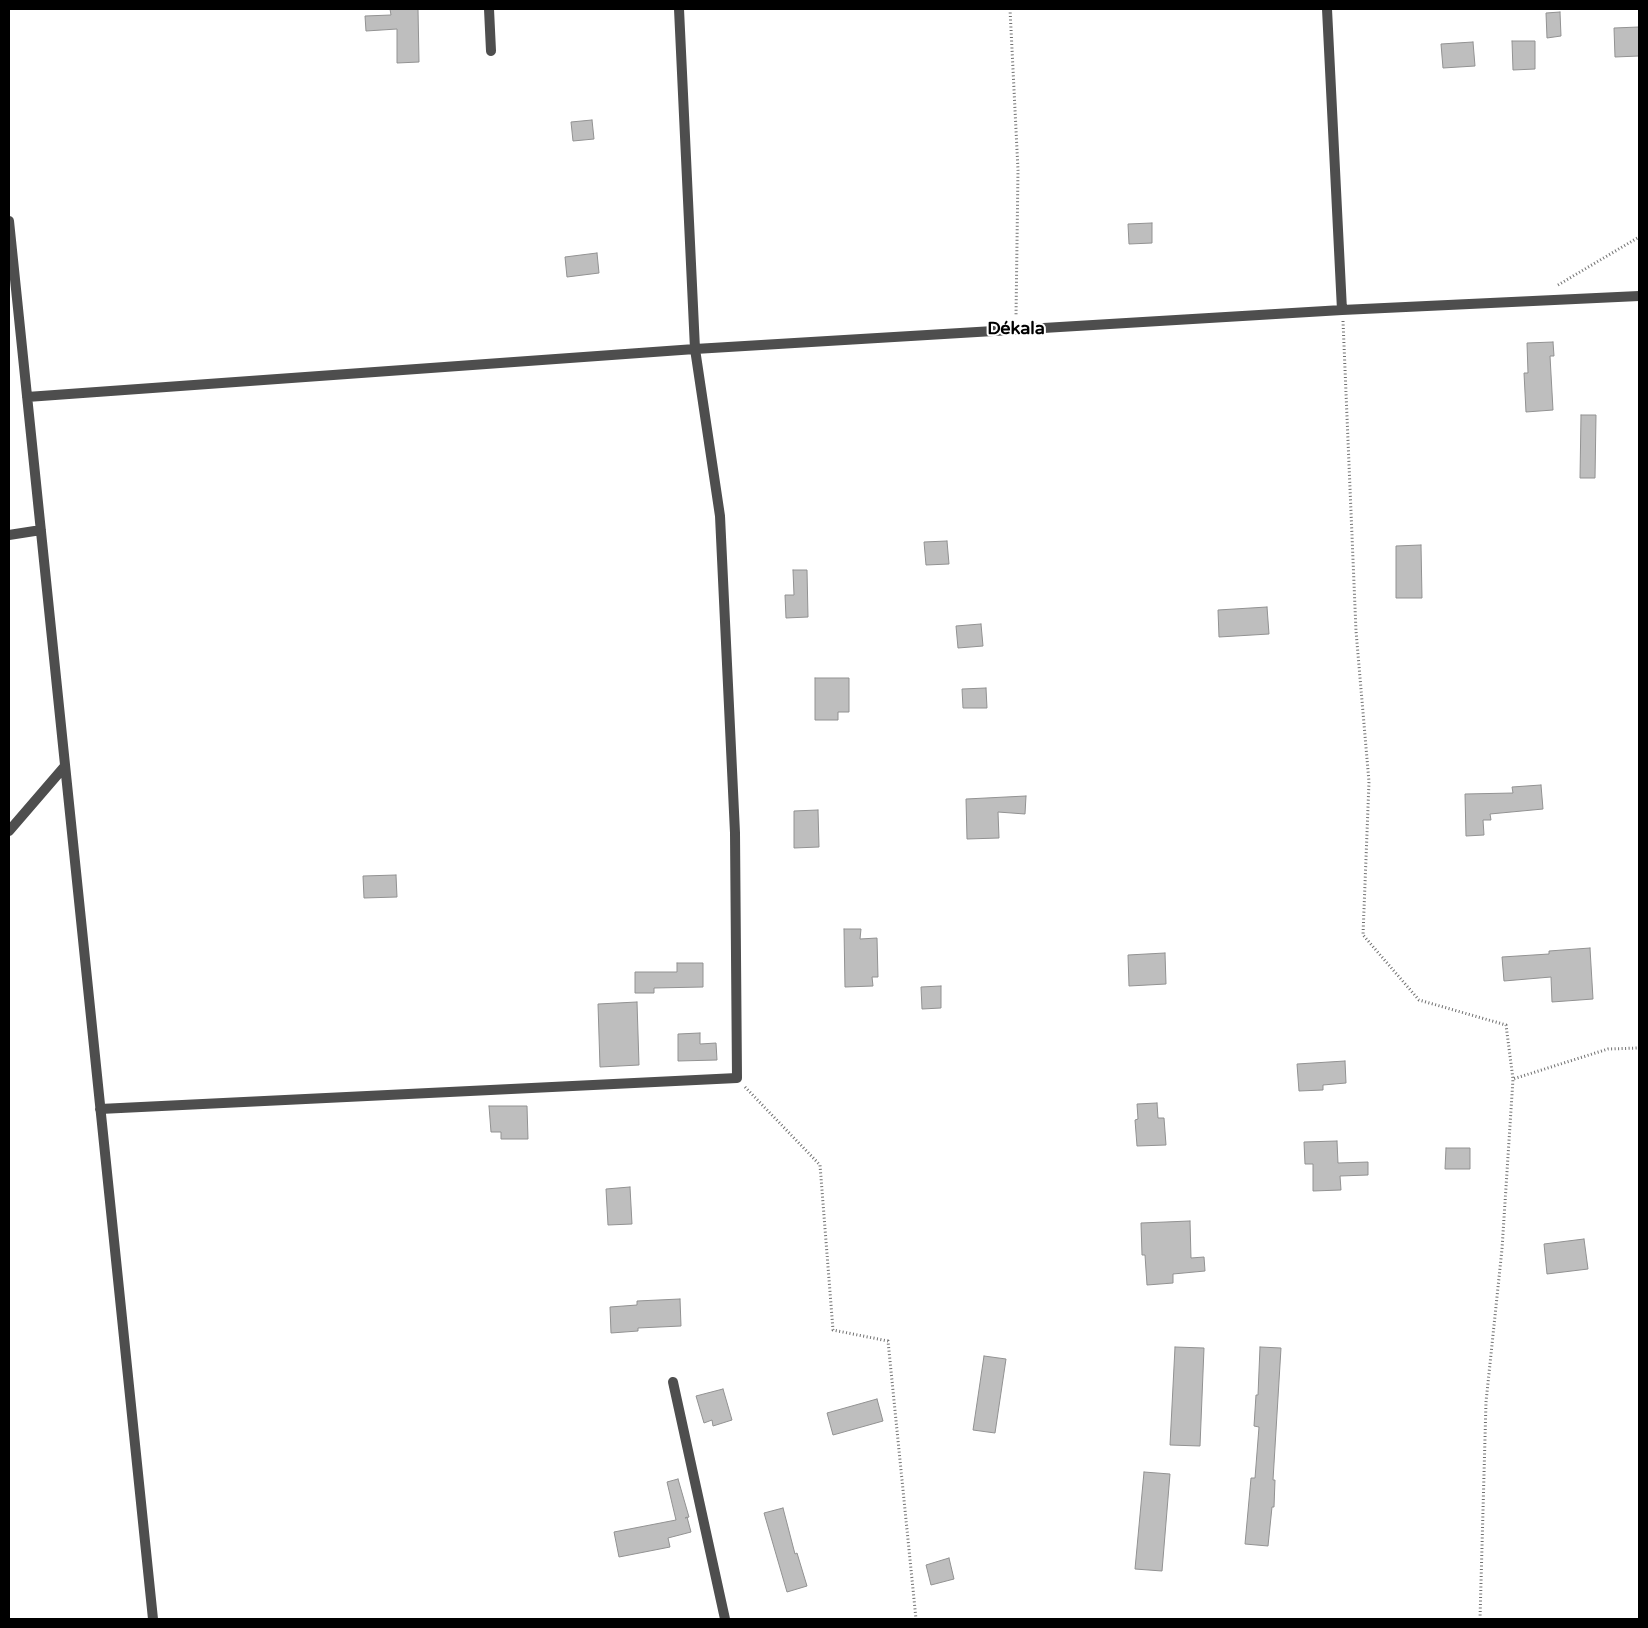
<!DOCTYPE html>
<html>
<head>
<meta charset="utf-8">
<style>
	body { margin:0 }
	#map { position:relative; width:1648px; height:1628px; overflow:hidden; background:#fff; font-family:"Varela Round",sans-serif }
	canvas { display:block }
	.frame { position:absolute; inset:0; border:10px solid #000; pointer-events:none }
</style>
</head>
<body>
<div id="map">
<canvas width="1648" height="1628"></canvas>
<div class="frame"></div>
</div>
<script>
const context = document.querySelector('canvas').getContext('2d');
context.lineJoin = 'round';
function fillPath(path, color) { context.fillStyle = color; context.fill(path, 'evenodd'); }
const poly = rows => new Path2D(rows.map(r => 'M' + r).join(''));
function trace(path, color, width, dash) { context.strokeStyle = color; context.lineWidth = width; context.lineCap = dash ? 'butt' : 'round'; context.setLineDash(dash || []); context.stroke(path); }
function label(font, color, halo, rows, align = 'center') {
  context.font = font + ' "Varela Round",sans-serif'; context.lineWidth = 4; context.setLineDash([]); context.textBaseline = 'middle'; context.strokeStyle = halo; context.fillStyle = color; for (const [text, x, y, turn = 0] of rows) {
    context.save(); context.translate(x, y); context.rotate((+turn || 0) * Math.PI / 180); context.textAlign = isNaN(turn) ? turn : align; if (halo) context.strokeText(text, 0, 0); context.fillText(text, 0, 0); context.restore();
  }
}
const building = poly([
	[390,9,418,9,419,62,397,63,397,29,366,31,365,16,391,15,390,9],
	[1560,12,1561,36,1547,38,1546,13,1560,12],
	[1639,27,1639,56,1615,57,1614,28,1639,27],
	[1512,41,1535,41,1535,69,1513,70,1512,41],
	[1473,42,1475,66,1443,68,1441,44,1473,42],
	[592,120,594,139,573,141,571,122,592,120],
	[1152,223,1152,243,1129,244,1128,224,1152,223],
	[597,253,599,273,567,277,565,257,597,253],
	[1553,342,1554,356,1550,356,1553,410,1526,412,1524,373,1528,373,1527,343,1553,342],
	[1581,415,1596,415,1595,478,1580,478,1581,415],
	[947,541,949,564,926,565,924,542,947,541],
	[1421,545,1422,598,1396,598,1396,546,1421,545],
	[793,570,807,570,808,617,786,618,785,595,794,595,793,570],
	[1267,607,1269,634,1219,637,1218,610,1267,607],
	[981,624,983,646,958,648,956,626,981,624],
	[815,678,849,678,849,712,838,712,838,720,815,720,815,678],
	[986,688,987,708,963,708,962,689,986,688],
	[1541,785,1543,809,1490,814,1491,820,1483,820,1484,835,1466,836,1465,794,1513,793,1512,787,1541,785],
	[1026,796,1025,814,998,812,999,838,967,839,966,799,1026,796],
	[818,810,819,847,794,848,794,811,818,810],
	[396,875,397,897,364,898,363,876,396,875],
	[844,929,861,929,860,939,877,938,878,977,872,977,873,986,845,987,844,929],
	[1590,948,1593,999,1552,1002,1551,977,1504,981,1502,957,1549,954,1549,951,1590,948],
	[1165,953,1166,984,1129,986,1128,955,1165,953],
	[677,963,703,963,703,987,654,988,654,993,635,993,635,972,677,972,677,963],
	[941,986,941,1008,922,1009,921,987,941,986],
	[637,1002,639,1065,600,1067,598,1004,637,1002],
	[700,1033,700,1044,716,1043,717,1060,678,1061,678,1034,700,1033],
	[1345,1061,1346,1083,1323,1085,1323,1090,1299,1091,1297,1064,1345,1061],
	[1157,1103,1158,1118,1164,1118,1166,1145,1137,1146,1135,1120,1138,1119,1137,1104,1157,1103],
	[489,1106,527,1106,528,1139,501,1139,501,1132,491,1132,489,1106],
	[1337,1141,1338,1163,1368,1162,1368,1175,1340,1176,1341,1190,1313,1191,1313,1164,1305,1164,1304,1142,1337,1141],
	[1446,1148,1470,1148,1470,1169,1445,1169,1446,1148],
	[630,1187,632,1224,608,1225,606,1189,630,1187],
	[1190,1221,1191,1258,1204,1257,1205,1271,1173,1274,1173,1283,1147,1285,1145,1255,1142,1255,1141,1223,1190,1221],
	[1584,1239,1588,1269,1547,1274,1544,1244,1584,1239],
	[680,1299,681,1326,638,1328,638,1331,611,1333,610,1307,637,1305,637,1301,680,1299],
	[1175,1347,1204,1348,1200,1446,1170,1445,1175,1347],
	[1260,1347,1281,1348,1273,1480,1275,1480,1274,1507,1272,1507,1268,1546,1245,1544,1251,1478,1255,1478,1259,1427,1254,1426,1256,1395,1258,1395,1260,1347],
	[984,1356,1006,1359,995,1433,973,1430,984,1356],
	[723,1389,732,1420,713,1426,712,1420,704,1423,696,1396,723,1389],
	[877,1399,883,1421,833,1435,827,1413,877,1399],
	[1144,1472,1170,1474,1162,1571,1135,1569,1144,1472],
	[678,1479,689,1517,685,1518,687,1517,691,1532,668,1538,670,1547,619,1557,614,1532,676,1520,667,1482,678,1479],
	[783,1508,795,1554,797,1553,807,1586,787,1592,764,1513,783,1508],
	[949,1558,954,1579,931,1585,926,1565,949,1558]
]);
const path = poly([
	[1010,9,1018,170,1016,316],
	[1558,285,1639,237],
	[1343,321,1356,631,1369,782,1363,935,1419,1000,1506,1025,1513,1079],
	[745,1087,820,1165,833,1330,888,1341,916,1619],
	[1480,1619,1486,1402,1502,1249,1513,1079,1608,1049,1639,1048]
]);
const minor = poly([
	[489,9,491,51],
	[1327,9,1342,310],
	[9,221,153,1619],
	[27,397,695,349,1342,310,1639,296],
	[9,535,41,530],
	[9,831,65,766],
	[100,1109,737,1078,735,833,720,516,695,349,679,9],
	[673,1382,725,1619]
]);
const quarterNames = [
	["Dékala",1016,329]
];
fillPath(building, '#bebebe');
trace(building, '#929292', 1);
trace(path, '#707070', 3, [1, 2.5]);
trace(minor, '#4e4e4e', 10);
label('bold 18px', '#000', '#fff', quarterNames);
</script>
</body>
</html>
